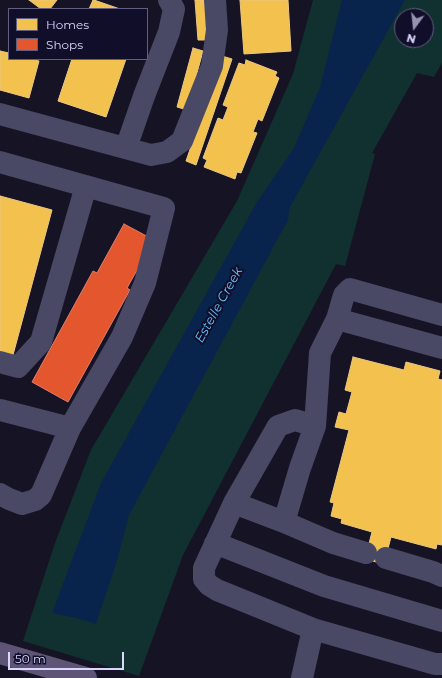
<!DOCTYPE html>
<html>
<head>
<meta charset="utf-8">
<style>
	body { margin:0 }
	#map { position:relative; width:442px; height:678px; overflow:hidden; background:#161424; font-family:Montserrat,sans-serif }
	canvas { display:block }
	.legend { position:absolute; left:8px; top:8px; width:140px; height:52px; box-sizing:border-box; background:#110e2a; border:1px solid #615e7f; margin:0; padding:5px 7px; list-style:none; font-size:12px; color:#dad7ff }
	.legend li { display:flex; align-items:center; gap:8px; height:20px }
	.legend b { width:20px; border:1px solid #615e7f }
	.north { position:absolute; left:394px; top:8px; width:40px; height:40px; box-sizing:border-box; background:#110e2a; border:1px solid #615e7f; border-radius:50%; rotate:195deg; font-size:11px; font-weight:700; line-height:16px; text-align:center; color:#dad7ff }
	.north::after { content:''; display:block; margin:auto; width:14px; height:18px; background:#9593b2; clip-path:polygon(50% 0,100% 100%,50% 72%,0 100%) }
	.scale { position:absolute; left:8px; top:652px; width:116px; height:18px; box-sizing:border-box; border:2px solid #dad7ff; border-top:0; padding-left:5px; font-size:12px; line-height:14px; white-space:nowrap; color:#dad7ff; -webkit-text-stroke:3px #110e2a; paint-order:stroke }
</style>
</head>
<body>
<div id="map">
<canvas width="442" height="678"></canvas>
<ul class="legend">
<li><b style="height:11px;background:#f2c14e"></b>Homes</li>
<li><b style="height:11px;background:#e4572e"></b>Shops</li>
</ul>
<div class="north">N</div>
<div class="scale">50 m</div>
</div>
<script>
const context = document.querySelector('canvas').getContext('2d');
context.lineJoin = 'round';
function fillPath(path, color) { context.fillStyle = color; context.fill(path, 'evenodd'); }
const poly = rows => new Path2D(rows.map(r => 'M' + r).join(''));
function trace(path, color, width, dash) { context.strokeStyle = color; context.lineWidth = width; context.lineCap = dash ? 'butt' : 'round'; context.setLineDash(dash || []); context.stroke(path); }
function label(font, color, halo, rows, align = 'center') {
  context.font = font + ' Montserrat,sans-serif'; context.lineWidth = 4; context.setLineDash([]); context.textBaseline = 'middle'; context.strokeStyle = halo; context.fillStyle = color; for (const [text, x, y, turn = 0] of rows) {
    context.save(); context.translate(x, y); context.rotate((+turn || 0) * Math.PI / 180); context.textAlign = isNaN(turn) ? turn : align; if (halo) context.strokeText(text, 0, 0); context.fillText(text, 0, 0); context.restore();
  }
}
const green = poly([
	[313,0,442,0,442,63,434,77,417,73,372,153,375,154,345,266,336,264,183,555,139,676,23,641,55,543,91,450,237,201,293,74],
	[402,16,426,16,426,40,402,40]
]);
const water = poly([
	[342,0,405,0,290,207,288,220,129,515,116,564,96,624,76,618,52,613,101,483,257,202,294,148,320,87]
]);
const homes = poly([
	[29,0,57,0,50,9,41,9,29,0],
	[93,0,94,0,120,9,89,9,93,0],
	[195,0,205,0,208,40,198,40,195,0],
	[240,0,288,0,291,51,244,54,240,0],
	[193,48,203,51,187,110,177,107,193,48],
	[0,51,9,53,9,59,31,59,39,61,29,98,0,90,0,51],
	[222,56,232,59,196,165,186,161,222,56],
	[72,59,126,59,106,117,58,101,72,59],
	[246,60,277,72,275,76,279,78,262,121,258,119,253,132,257,133,241,173,237,172,235,179,204,167,207,160,203,158,218,118,223,120,228,107,223,105,239,63,245,65,246,60],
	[0,196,52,210,13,355,0,351,0,196],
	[353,357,404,370,406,362,440,371,438,379,442,380,442,545,437,544,436,549,391,537,384,564,365,559,372,532,341,523,342,519,331,516,334,503,330,502,349,430,335,427,339,412,346,414,352,392,345,390,353,357]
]);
const shops = poly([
	[124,224,154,240,127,288,130,290,68,402,32,382,93,271,97,273,124,224]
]);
const minor = poly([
	[0,114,151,155,167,152,182,141,212,66,217,30,215,0],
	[126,148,144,96,169,32,174,9,169,0],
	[0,162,164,208,145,283,122,337,70,428,0,410],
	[337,319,344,295,350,289,442,315],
	[442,348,337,319,320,353,315,426,300,468,284,522,234,503,204,568,204,579,209,585,217,590,313,629,435,664,442,664],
	[0,362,18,367,41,342,86,186],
	[0,494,9,499,22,504,35,500,41,495,70,428],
	[234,503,278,426,295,420,315,426],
	[284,522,333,543,366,553],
	[215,543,324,586,442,621],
	[386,558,433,572,442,576],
	[302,678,313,629]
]);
const major = poly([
	[0,653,86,678]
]);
const waterNames = [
	["Estelle Creek",219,305,-61]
];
fillPath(green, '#113130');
fillPath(water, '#08244c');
fillPath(homes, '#f2c14e');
trace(homes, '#ebc883', 1);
fillPath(shops, '#e4572e');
trace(shops, '#e17d6d', 1);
trace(minor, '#494965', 22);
trace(major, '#5d5476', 22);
label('italic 13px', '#65c0ff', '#110e2a', waterNames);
</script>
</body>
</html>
